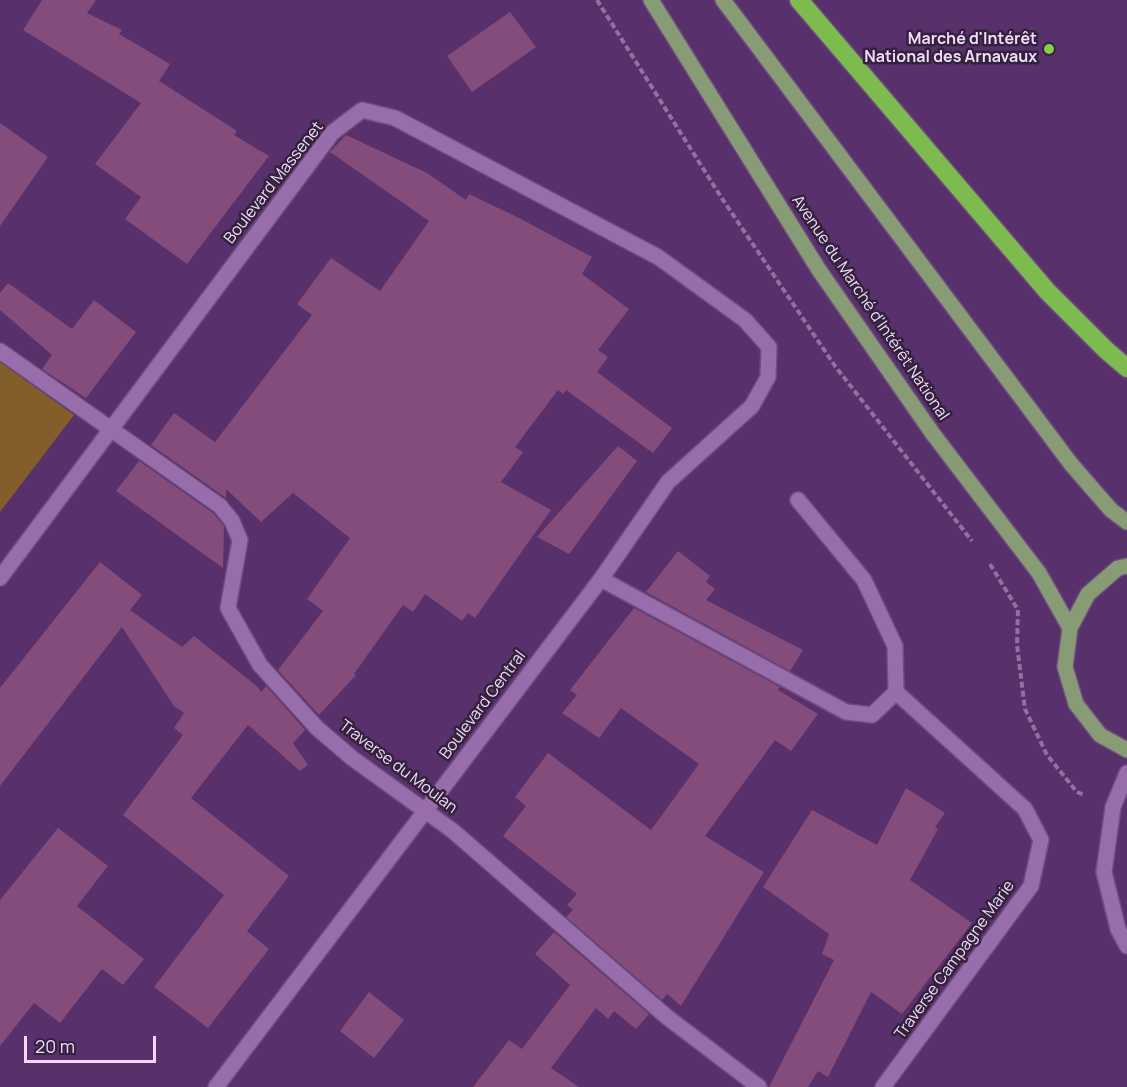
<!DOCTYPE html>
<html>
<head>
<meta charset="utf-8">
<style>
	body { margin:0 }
	#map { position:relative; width:1127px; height:1087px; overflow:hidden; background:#58306b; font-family:Manrope,sans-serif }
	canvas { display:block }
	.scale { position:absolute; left:24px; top:1036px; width:132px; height:27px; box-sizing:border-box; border:3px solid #f0d9fc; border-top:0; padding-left:8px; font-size:18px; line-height:21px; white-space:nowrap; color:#f0d9fc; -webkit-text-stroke:4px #34223d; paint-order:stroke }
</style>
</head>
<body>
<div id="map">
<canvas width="1127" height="1087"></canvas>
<div class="scale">20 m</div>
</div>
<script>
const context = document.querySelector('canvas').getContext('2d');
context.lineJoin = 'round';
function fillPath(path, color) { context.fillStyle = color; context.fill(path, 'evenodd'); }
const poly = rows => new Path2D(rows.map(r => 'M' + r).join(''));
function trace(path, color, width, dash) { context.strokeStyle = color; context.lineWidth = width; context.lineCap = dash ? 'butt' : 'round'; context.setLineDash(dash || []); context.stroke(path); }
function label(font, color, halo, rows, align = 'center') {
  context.font = font + ' Manrope,sans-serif'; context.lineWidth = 5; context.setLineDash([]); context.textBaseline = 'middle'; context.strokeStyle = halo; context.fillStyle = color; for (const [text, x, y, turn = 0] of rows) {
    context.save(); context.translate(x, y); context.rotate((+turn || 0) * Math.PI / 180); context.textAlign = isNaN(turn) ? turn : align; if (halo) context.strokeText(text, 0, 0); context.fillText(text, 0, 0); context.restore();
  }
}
const green = poly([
	[0,362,74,415,0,512]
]);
const building = poly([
	[42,0,96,0,87,13,122,30,119,34,170,64,159,81,237,131,234,135,269,156,187,264,125,219,141,197,95,164,141,103,23,30],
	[510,12,536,47,472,92,447,56],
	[0,123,48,157,0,226],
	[346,135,427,173,466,200,469,194,519,218,592,257,582,274,629,309,598,350,608,357,597,372,672,428,653,453,566,390,563,394,558,390,515,447,523,452,501,482,551,510,475,618,468,613,462,621,425,594,413,612,403,605,354,674,356,675,319,715,278,670,323,611,307,599,350,538,293,493,261,522,226,489,226,498,151,445,174,413,215,442,312,315,297,304,331,258,380,291,429,221,330,152],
	[8,283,72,329,94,300,136,332,86,398,42,369,52,355,0,310,0,293],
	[618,446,637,461,569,554,537,537],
	[139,461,213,513,224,526,223,568,116,491],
	[678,551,710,576,706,582,715,589,706,600,803,650,790,671,646,592],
	[100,562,142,595,130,610,182,647,194,636,258,687,261,692,266,686,305,730,293,743,308,765,300,771,248,725,191,798,289,876,247,931,269,949,208,1028,154,987,224,895,123,815,183,735,174,728,184,713,174,706,122,627,0,786,0,688],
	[634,608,780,687,778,690,818,714,791,751,775,740,705,836,764,872,681,1006,667,994,662,1000,566,917,573,910,567,905,577,894,503,836,526,806,515,797,548,753,651,830,699,764,621,708,599,738,562,713,577,695,570,690],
	[906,788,945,813,935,827,938,829,910,880,972,923,902,1014,871,992,828,1077,818,1071,808,1087,769,1087,834,960,822,954,829,934,763,887,812,810,877,845],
	[58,828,108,866,77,906,144,959,123,985,102,969,60,1023,34,1003,0,1046,0,900],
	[554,932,649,1014,636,1029,614,1011,608,1019,596,1008,551,1068,579,1087,473,1087,509,1040,522,1049,570,985,535,954],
	[369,992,404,1020,374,1058,340,1031]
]);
const path = poly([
	[597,0,721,197,835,366,972,541],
	[990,564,1018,610,1017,645,1025,709,1047,755,1077,792,1084,795]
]);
const street = poly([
	[0,351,220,506,232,521,240,540,228,608,260,665,317,728,352,758,453,831,667,1017,759,1087],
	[0,578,332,133,362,110,395,118,658,257,745,320,769,347,768,377,752,406,668,482,601,579,216,1087],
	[601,579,846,712,872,715,896,692,895,646,864,580,798,500],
	[1127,773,1113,807,1104,872,1118,929,1127,946],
	[883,1087,1031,886,1041,840,1025,809,896,692]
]);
const primary = poly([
	[651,0,819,270,933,434,1039,573,1070,628],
	[723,0,1071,464,1111,510,1127,522],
	[1127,566,1118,568,1088,594,1070,628,1065,667,1076,704,1100,735,1127,750]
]);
const highway = poly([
	[799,0,1047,291,1106,350,1127,368]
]);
const markers = [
	[1049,49,6,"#86cf4c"]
];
const poiNames = [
	["Marché d'Intérêt",1037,40],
	["National des Arnavaux",1037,58]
];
const streetNames = [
	["Boulevard Massenet",274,183,-52],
	["Avenue du Marché d'Intérêt National",870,308,56],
	["Boulevard Central",483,705,-53],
	["Traverse du Moulan",398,767,37],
	["Traverse Campagne Marie",955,960,-54]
];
fillPath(green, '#835e2a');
fillPath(building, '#844c7a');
trace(street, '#6e4c7f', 18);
trace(primary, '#6e4c7f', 18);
trace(highway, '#6e4c7f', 21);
trace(path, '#9170a2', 4, [6, 3]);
trace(street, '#976dac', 15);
trace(primary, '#879c74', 15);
trace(highway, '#7dbb4f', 18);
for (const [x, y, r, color] of markers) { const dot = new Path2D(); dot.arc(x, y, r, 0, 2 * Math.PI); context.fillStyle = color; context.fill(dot); trace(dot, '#34223d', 2); }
label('bold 16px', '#f0d9fc', '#34223d', poiNames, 'right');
label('16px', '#f0d9fc', '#34223d', streetNames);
</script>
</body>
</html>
